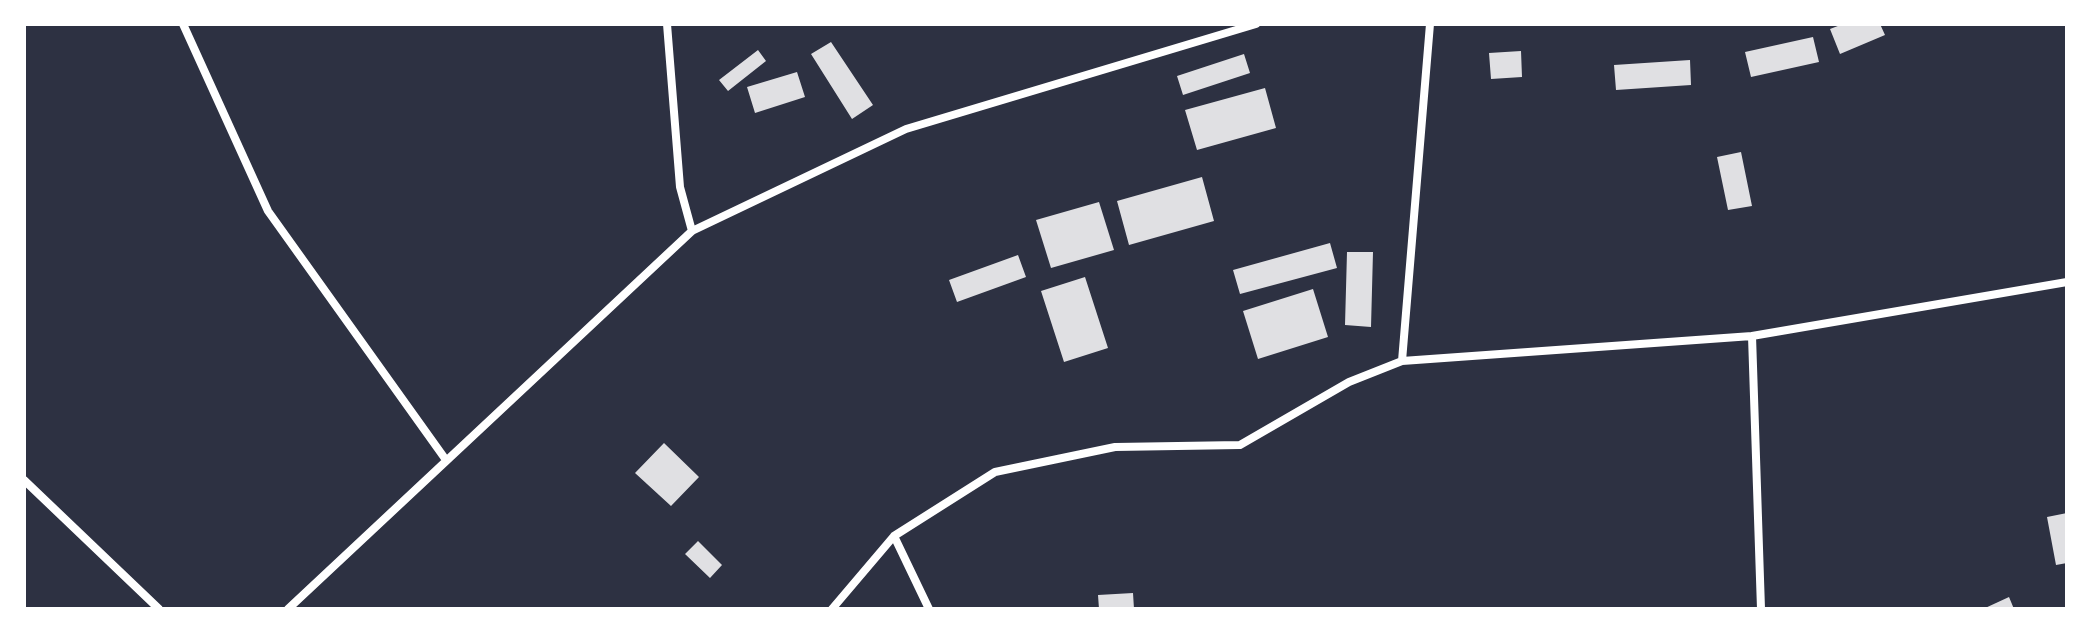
<!DOCTYPE html>
<html>
<head>
<meta charset="utf-8">
<style>
	body { margin:0 }
	#map { position:relative; width:2091px; height:633px; overflow:hidden; background:#2d3142; font-family:Helvetica,sans-serif }
	canvas { display:block }
	.frame { position:absolute; inset:0; border:26px solid #fff; pointer-events:none }
</style>
</head>
<body>
<div id="map">
<canvas width="2091" height="633"></canvas>
<div class="frame"></div>
</div>
<script>
const context = document.querySelector('canvas').getContext('2d');
context.lineJoin = 'round';
function fillPath(path, color) { context.fillStyle = color; context.fill(path, 'evenodd'); }
const poly = rows => new Path2D(rows.map(r => 'M' + r).join(''));
function trace(path, color, width, dash) { context.strokeStyle = color; context.lineWidth = width; context.lineCap = dash ? 'butt' : 'round'; context.setLineDash(dash || []); context.stroke(path); }
const building = poly([
	[1843,24,1880,24,1885,35,1840,54,1830,29],
	[1813,37,1819,62,1751,77,1745,52],
	[831,42,873,105,852,119,811,54],
	[758,50,766,61,728,91,719,80],
	[1521,51,1522,77,1491,79,1489,53],
	[1244,54,1250,73,1183,95,1177,76],
	[1690,60,1691,85,1616,90,1614,65],
	[797,72,805,97,755,113,747,87],
	[1265,88,1276,128,1197,150,1185,110],
	[1741,152,1752,206,1728,210,1717,157],
	[1202,177,1214,221,1129,245,1117,201],
	[1099,202,1114,250,1051,268,1036,220],
	[1330,243,1337,268,1240,294,1233,270],
	[1347,252,1373,252,1371,327,1345,325],
	[1018,255,1026,277,957,302,949,280],
	[1085,277,1108,348,1064,362,1041,291],
	[1313,289,1328,337,1258,359,1243,311],
	[664,443,699,477,671,506,635,473],
	[2067,513,2067,563,2056,565,2047,517],
	[698,541,722,565,710,578,685,554],
	[1133,593,1134,609,1099,609,1098,595],
	[2009,597,2014,609,1983,609]
]);
const minor = poly([
	[183,24,268,211,446,460],
	[667,24,680,187,692,231],
	[1402,361,1430,24],
	[24,480,159,609],
	[894,536,929,609],
	[288,609,692,231,906,129,1256,24],
	[832,609,894,536,995,472,1115,447,1240,445,1349,382,1402,361,1752,336],
	[1761,609,1752,336,2067,282]
]);
fillPath(building, '#e0e0e3');
trace(minor, '#fff', 8);
</script>
</body>
</html>
